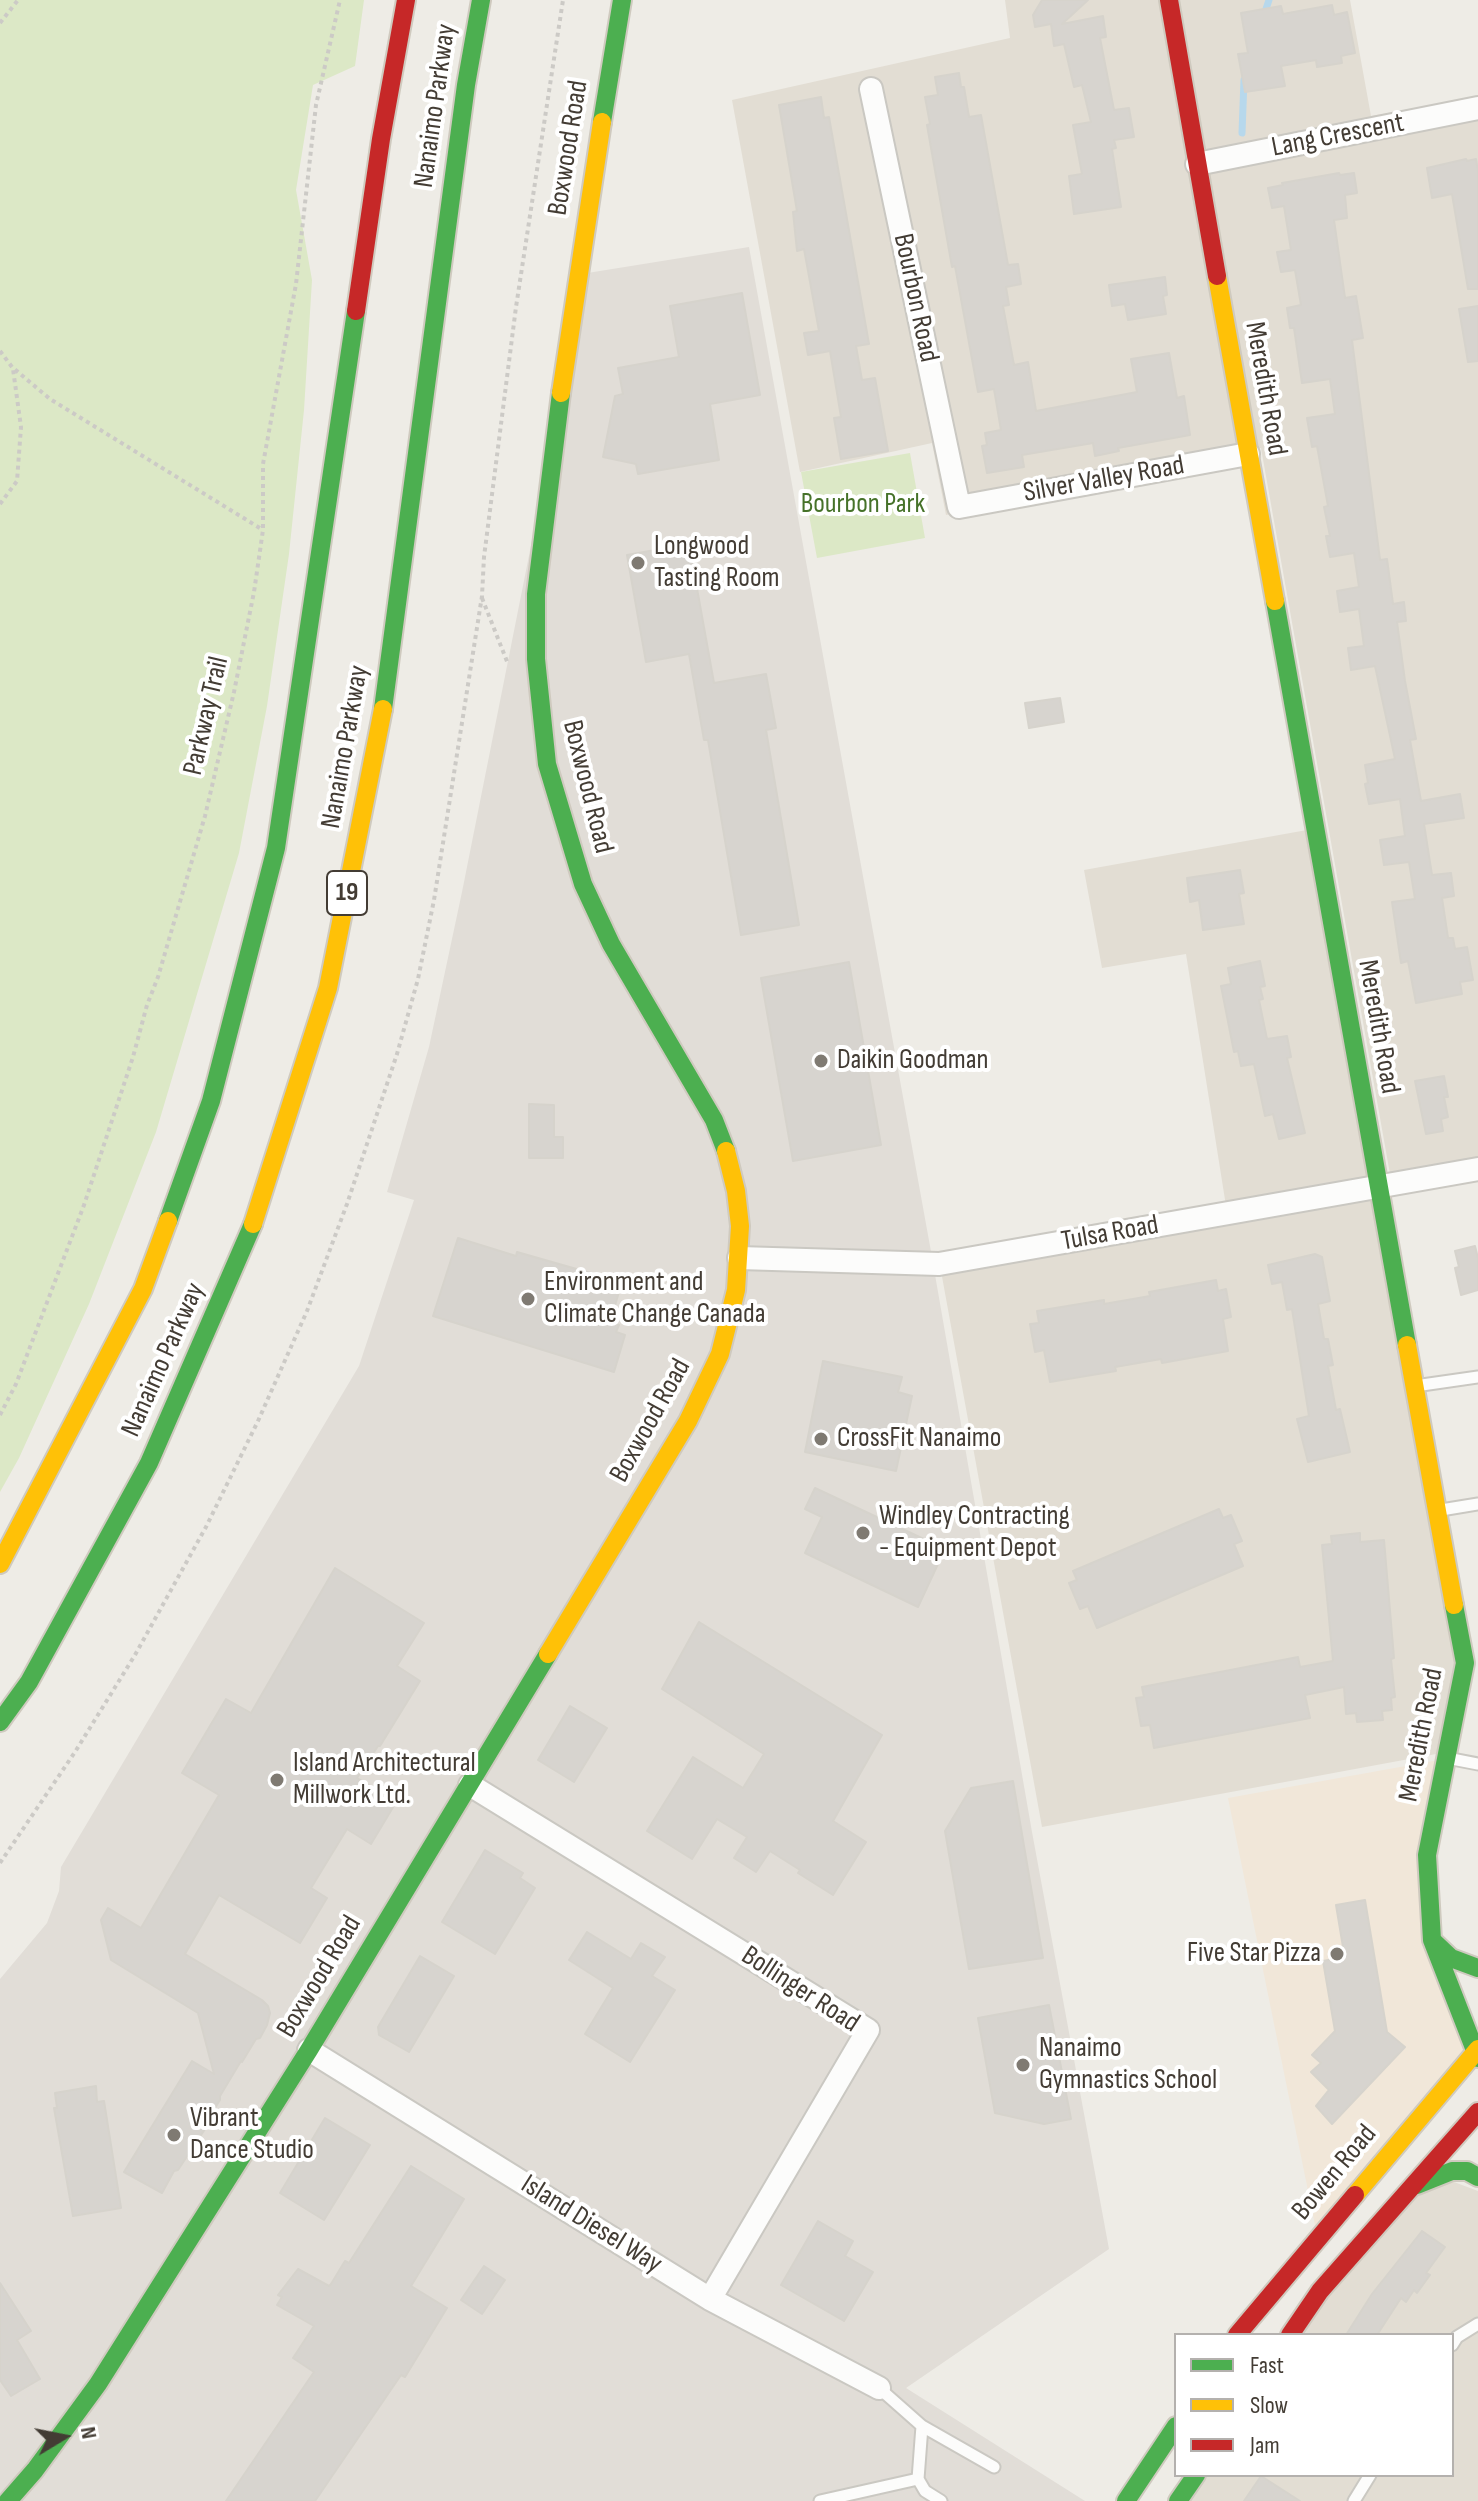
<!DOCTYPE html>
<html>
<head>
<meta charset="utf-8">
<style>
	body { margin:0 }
	#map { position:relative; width:1478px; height:2501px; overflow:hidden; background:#eeece6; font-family:"Sofia Sans Condensed",sans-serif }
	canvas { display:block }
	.legend { position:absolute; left:1174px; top:2333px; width:280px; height:144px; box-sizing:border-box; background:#fff; border:2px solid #b4b1ae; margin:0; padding:10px 14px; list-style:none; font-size:24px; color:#433c34 }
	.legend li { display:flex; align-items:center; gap:16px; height:40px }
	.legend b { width:40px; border:2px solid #b4b1ae }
	.north { position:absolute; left:24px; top:2397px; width:80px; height:80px; -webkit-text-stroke:6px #fff; paint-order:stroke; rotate:80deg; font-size:22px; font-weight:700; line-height:32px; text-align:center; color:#433c34 }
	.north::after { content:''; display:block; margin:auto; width:28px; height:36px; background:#433c34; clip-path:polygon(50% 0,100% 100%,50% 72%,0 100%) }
</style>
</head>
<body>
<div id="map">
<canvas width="1478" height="2501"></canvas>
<ul class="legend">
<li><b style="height:10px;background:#4caf50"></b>Fast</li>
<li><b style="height:10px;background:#ffc107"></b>Slow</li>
<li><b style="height:10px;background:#c62828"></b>Jam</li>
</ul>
<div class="north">N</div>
</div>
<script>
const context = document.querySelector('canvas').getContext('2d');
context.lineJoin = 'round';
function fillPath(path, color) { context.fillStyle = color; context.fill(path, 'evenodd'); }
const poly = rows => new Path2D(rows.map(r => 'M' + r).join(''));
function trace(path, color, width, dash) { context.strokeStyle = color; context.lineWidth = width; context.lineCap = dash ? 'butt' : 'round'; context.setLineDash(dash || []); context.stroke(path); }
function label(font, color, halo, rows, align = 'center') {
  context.font = font + ' "Sofia Sans Condensed",sans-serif'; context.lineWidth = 8; context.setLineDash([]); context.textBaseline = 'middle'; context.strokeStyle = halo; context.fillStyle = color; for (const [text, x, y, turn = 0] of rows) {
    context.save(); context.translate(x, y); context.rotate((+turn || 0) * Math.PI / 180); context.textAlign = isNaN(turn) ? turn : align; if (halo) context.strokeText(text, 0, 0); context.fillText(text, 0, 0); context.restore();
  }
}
const residential = poly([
	[1005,0,1350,0,1371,116,1478,97,1478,1159,1390,1174,1261,448,946,515,932,443,800,472,732,100,1010,38],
	[1307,830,1371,1181,1226,1206,1186,954,1102,968,1084,870],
	[1379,1195,1458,1664,1436,1754,1042,1827,941,1271],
	[1454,2182,1478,2191,1478,2501,1188,2501,1205,2475,1452,2475,1452,2335,1298,2335,1411,2195]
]);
const commercial = poly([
	[1439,1760,1418,1855,1467,2050,1315,2225,1228,1798]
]);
const industrial = poly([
	[749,247,930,1246,1032,1832,1109,2249,906,2388,1085,2501,0,2501,0,1979,47,1923,59,1891,61,1867,359,1366,414,1200,387,1192,429,1047,462,892,554,430,575,275]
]);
const green = poly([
	[0,0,364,0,355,66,313,85,296,190,312,280,304,410,289,554,267,706,239,853,156,1132,89,1304,19,1458,0,1492],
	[910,453,925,538,817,558,801,472]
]);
const stream = poly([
	[1264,15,1269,0],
	[1242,133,1244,80]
]);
const building = poly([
	[1042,0,1088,0,1062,24,1103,16,1106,37,1100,38,1114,110,1129,108,1134,137,1114,140,1116,148,1112,149,1121,207,1074,214,1069,176,1082,174,1073,125,1091,122,1082,85,1074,87,1064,44,1054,46,1051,24,1035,27,1033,15,1042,0],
	[1332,5,1334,15,1347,12,1355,53,1341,56,1342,63,1317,67,1316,60,1281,66,1285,86,1245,92,1238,54,1248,53,1241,13,1281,6,1283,14,1332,5],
	[959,73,961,87,964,87,969,117,981,115,1008,265,1018,264,1021,284,1006,287,1009,305,1003,306,1014,365,1028,362,1036,411,1137,392,1131,359,1169,353,1177,398,1184,396,1190,435,1118,448,1119,451,1095,456,1093,443,1022,455,1024,467,987,473,982,446,987,445,985,433,1001,430,994,389,978,392,955,266,952,267,927,125,930,124,925,97,938,95,935,77,959,73],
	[821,97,824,118,829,117,869,344,856,346,862,380,875,378,888,451,841,459,834,418,841,417,830,351,808,355,804,333,819,331,804,249,797,251,793,212,797,211,779,105,821,97],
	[1466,159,1467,161,1476,159,1478,171,1478,289,1468,289,1452,194,1432,198,1427,168,1466,159],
	[1339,173,1340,175,1354,173,1357,193,1345,195,1347,218,1334,220,1345,298,1356,296,1363,338,1352,340,1380,560,1387,559,1393,604,1404,602,1406,621,1397,622,1405,681,1416,739,1410,740,1421,801,1460,794,1464,818,1424,824,1432,875,1451,873,1454,896,1442,898,1448,938,1453,938,1455,949,1467,947,1473,980,1460,982,1462,994,1416,1003,1408,961,1401,963,1392,902,1415,899,1409,862,1384,865,1380,840,1405,836,1400,799,1369,804,1365,784,1368,783,1365,765,1395,759,1375,666,1351,670,1348,648,1364,646,1359,609,1340,612,1337,591,1359,587,1354,553,1330,557,1326,536,1330,536,1324,507,1328,506,1317,446,1312,447,1307,418,1335,414,1330,379,1302,383,1294,328,1290,328,1287,308,1301,305,1295,270,1281,272,1277,252,1291,250,1284,206,1272,208,1268,188,1283,185,1282,183,1339,173],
	[1165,277,1167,295,1163,296,1166,314,1128,320,1125,304,1112,306,1109,285,1165,277],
	[742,293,760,395,710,404,719,460,638,474,636,464,603,457,615,396,623,394,618,368,679,357,670,306,742,293],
	[1478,306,1478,361,1468,362,1459,309,1478,306],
	[689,544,714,683,766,674,776,728,766,730,799,925,741,935,708,740,704,740,689,654,646,662,627,555,689,544],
	[1060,698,1064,722,1029,728,1025,703,1060,698],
	[1240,870,1244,893,1239,894,1244,924,1203,930,1199,900,1190,902,1187,878,1240,870],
	[1260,961,1265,986,1260,987,1263,999,1259,1000,1267,1039,1287,1036,1291,1057,1287,1058,1305,1133,1279,1139,1273,1114,1265,1116,1254,1064,1241,1066,1238,1051,1234,1052,1221,986,1231,984,1228,968,1260,961],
	[849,962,881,1145,793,1161,761,978,849,962],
	[1444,1076,1448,1097,1444,1097,1448,1117,1441,1119,1443,1131,1426,1134,1415,1081,1444,1076],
	[529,1104,554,1105,554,1137,563,1137,563,1158,529,1158,529,1104],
	[458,1238,516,1256,517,1252,622,1282,610,1322,619,1325,616,1332,625,1335,614,1372,433,1316,458,1238],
	[1475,1246,1478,1258,1478,1290,1461,1295,1455,1268,1459,1267,1455,1251,1475,1246],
	[1315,1254,1322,1257,1330,1301,1318,1304,1324,1339,1328,1339,1333,1365,1328,1366,1336,1410,1340,1409,1350,1452,1308,1462,1297,1419,1309,1416,1292,1309,1287,1310,1282,1282,1272,1284,1268,1265,1315,1254],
	[1216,1280,1218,1291,1226,1289,1231,1317,1223,1319,1228,1351,1162,1363,1161,1359,1115,1367,1116,1371,1050,1382,1044,1350,1035,1352,1030,1324,1039,1323,1037,1311,1104,1300,1104,1304,1133,1299,1150,1296,1149,1292,1216,1280],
	[823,1361,902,1377,898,1392,912,1396,896,1471,805,1452,823,1361],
	[815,1488,945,1549,918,1607,805,1553,822,1517,805,1509,815,1488],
	[1219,1509,1223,1518,1231,1515,1242,1541,1234,1544,1243,1566,1097,1628,1088,1606,1080,1609,1069,1583,1077,1580,1073,1571,1219,1509],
	[1360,1533,1360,1542,1384,1540,1394,1658,1391,1659,1395,1697,1391,1698,1392,1710,1382,1711,1383,1720,1357,1722,1356,1713,1346,1714,1344,1687,1305,1695,1310,1718,1154,1748,1150,1725,1141,1726,1136,1698,1144,1697,1142,1687,1298,1657,1300,1667,1333,1661,1322,1545,1332,1544,1331,1536,1360,1533],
	[335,1568,424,1623,397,1666,420,1681,380,1746,378,1746,357,1778,372,1787,370,1790,395,1804,371,1844,347,1829,311,1888,327,1898,300,1943,219,1895,185,1954,262,2000,268,2006,270,2013,267,2025,260,2038,256,2039,242,2062,241,2061,220,2096,220,2100,206,2122,207,2126,178,2170,174,2171,162,2193,124,2172,192,2061,214,2074,198,2013,111,1960,101,1920,108,1908,141,1928,219,1795,182,1773,226,1699,251,1713,335,1568],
	[699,1622,882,1735,833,1821,866,1842,833,1895,798,1873,800,1870,770,1851,756,1872,734,1858,747,1837,717,1819,692,1859,647,1831,693,1757,743,1788,764,1754,662,1689,699,1622],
	[570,1706,607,1728,574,1782,538,1760,570,1706],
	[1013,1781,1043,1958,969,1969,945,1831,971,1788,1013,1781],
	[485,1850,523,1873,520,1878,535,1888,495,1954,442,1922,485,1850],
	[1365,1900,1387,2032,1405,2047,1332,2124,1316,2106,1329,2090,1311,2072,1321,2063,1312,2055,1335,2031,1323,1961,1334,1959,1332,1949,1343,1947,1336,1905,1365,1900],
	[587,1932,631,1959,641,1943,665,1957,652,1976,675,1990,630,2062,585,2034,613,1988,569,1960,587,1932],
	[420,1956,454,1976,409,2052,379,2035,378,2027,420,1956],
	[1049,2005,1071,2119,1044,2124,995,2113,978,2018,1049,2005],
	[96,2086,97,2102,104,2101,121,2208,73,2216,54,2108,57,2108,55,2093,96,2086],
	[325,2118,370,2145,324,2220,280,2193,325,2118],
	[411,2166,464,2199,411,2286,447,2308,405,2377,401,2375,315,2501,226,2501,314,2372,293,2358,314,2326,277,2305,282,2297,278,2295,298,2269,329,2286,331,2284,345,2261,349,2263,411,2166],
	[818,2221,853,2241,845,2256,873,2272,844,2321,781,2285,818,2221],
	[1422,2231,1445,2247,1426,2273,1430,2275,1417,2293,1414,2290,1406,2302,1401,2298,1377,2335,1346,2335,1372,2294,1422,2231],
	[484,2266,505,2280,482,2314,461,2300,484,2266],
	[0,2283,31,2331,17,2340,40,2379,11,2396,0,2380,0,2283],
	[1261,2476,1300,2501,1244,2501,1261,2476]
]);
const path = poly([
	[0,23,18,0],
	[0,351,12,367,50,399,263,530],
	[0,504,17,481,21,427,13,369],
	[482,598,508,664],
	[0,1415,16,1384,84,1205,133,1057,147,1005,158,977,205,816,234,692,254,592,263,530,263,464,296,284,316,105,340,0],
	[0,1863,75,1752,135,1655,206,1527,258,1421,307,1311,347,1204,397,1054,418,979,434,900,482,596,484,557,516,307,563,0]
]);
const lane = poly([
	[1415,1386,1478,1377],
	[1441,1510,1478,1504],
	[1447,1758,1478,1764],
	[1452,2345,1457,2337,1478,2324],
	[879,2388,922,2426,918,2479,925,2491,941,2501],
	[922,2426,994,2467],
	[820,2501,918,2479],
	[1354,2501,1370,2475]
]);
const street = poly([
	[871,89,959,507,1248,454],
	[1197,164,1478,108],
	[739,1258,939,1264,1478,1169],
	[470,1785,868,2030,710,2299],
	[309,2050,710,2299,879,2388]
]);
const fast = poly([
	[602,122,622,0],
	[561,393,536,594,536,659,547,764,583,884,611,944,714,1120,726,1151],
	[1275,601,1407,1345],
	[383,709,466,85,481,0],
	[168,1221,211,1101,276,848,356,311],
	[1454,1605,1465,1663,1427,1855,1432,1940,1478,2058],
	[0,1722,29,1682,149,1463,253,1224],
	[1432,1940,1451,1958,1478,1968],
	[1417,2185,1452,2171,1467,2171,1478,2177],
	[8,2501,35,2470,98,2384,309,2050,548,1654],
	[1126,2501,1176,2426],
	[1178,2501,1196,2475]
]);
const slow = poly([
	[1217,276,1275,601],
	[561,393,602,122],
	[253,1224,328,988,383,709],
	[1407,1345,1454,1605],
	[0,1564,143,1289,168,1221],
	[548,1654,688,1421,720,1354,736,1290,740,1226,736,1191,726,1151],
	[1355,2195,1478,2049]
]);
const jam = poly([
	[1169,0,1217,276],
	[356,311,381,139,406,0],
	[1237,2335,1355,2195],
	[1290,2335,1320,2291,1478,2112]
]);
const markers = [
	[638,563,8,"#7f7a72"],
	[821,1061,8,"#7f7a72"],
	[528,1299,8,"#7f7a72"],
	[821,1439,8,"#7f7a72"],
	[863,1533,8,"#7f7a72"],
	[277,1780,8,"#7f7a72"],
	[1337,1954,8,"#7f7a72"],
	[1023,2065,8,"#7f7a72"],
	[174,2135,8,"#7f7a72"]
];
const shields = [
	[347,893,40]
];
const shieldNames = [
	["19",347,893]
];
const streetNames = [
	["Nanaimo Parkway",436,106,-82],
	["Lang Crescent",1338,136,-11],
	["Boxwood Road",569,148,-81],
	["Bourbon Road",915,298,78],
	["Meredith Road",1265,389,80],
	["Silver Valley Road",1104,480,-10],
	["Parkway Trail",207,716,-77],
	["Nanaimo Parkway",346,747,-80],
	["Boxwood Road",587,787,76],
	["Meredith Road",1378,1027,80],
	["Tulsa Road",1110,1234,-10],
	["Nanaimo Parkway",164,1360,-66],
	["Boxwood Road",651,1421,-61],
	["Meredith Road",1422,1735,-79],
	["Boxwood Road",320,1977,-59],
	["Bollinger Road",800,1990,33],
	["Bowen Road",1335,2173,-50],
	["Island Diesel Way",591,2225,32]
];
const parkNames = [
	["Bourbon Park",863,505]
];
const poiNames = [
	["Longwood",654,547],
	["Tasting Room",654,579],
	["Daikin Goodman",837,1061],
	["Environment and",544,1283],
	["Climate Change Canada",544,1315],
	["CrossFit Nanaimo",837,1439],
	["Windley Contracting",879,1517],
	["- Equipment Depot",879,1549],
	["Island Architectural",293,1764],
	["Millwork Ltd.",293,1796],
	["Five Star Pizza",1321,1954,"right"],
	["Nanaimo",1039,2049],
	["Gymnastics School",1039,2081],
	["Vibrant",190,2119],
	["Dance Studio",190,2151]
];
fillPath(residential, '#e2ddd3');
fillPath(commercial, '#f1e7d9');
fillPath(industrial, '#e1ddd7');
fillPath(green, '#dce8c6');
trace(stream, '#b7d8ec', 7);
fillPath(building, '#d7d4cf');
trace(building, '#d6d3cc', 2);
trace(lane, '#cac8c2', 15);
trace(street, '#cac8c2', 26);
trace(fast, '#cfcabf', 22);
trace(slow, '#cfcabf', 22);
trace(jam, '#cfcabf', 22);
trace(path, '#cccac6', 4, [4, 4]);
trace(lane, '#fcfcfb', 11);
trace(street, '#fcfcfb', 22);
trace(fast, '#4caf50', 18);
trace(slow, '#ffc107', 18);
trace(jam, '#c62828', 18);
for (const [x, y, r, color] of markers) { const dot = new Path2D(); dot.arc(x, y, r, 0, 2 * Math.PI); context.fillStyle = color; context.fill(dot); trace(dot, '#fff', 3); }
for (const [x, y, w] of shields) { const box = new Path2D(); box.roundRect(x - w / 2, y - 22, w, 44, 6); context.fillStyle = '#fff'; context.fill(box); trace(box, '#433c34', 2); }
label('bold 26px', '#433c34', null, shieldNames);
label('28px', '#433c34', '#fff', streetNames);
label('28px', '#467229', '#fff', parkNames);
label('28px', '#433c34', '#fff', poiNames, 'left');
</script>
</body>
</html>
